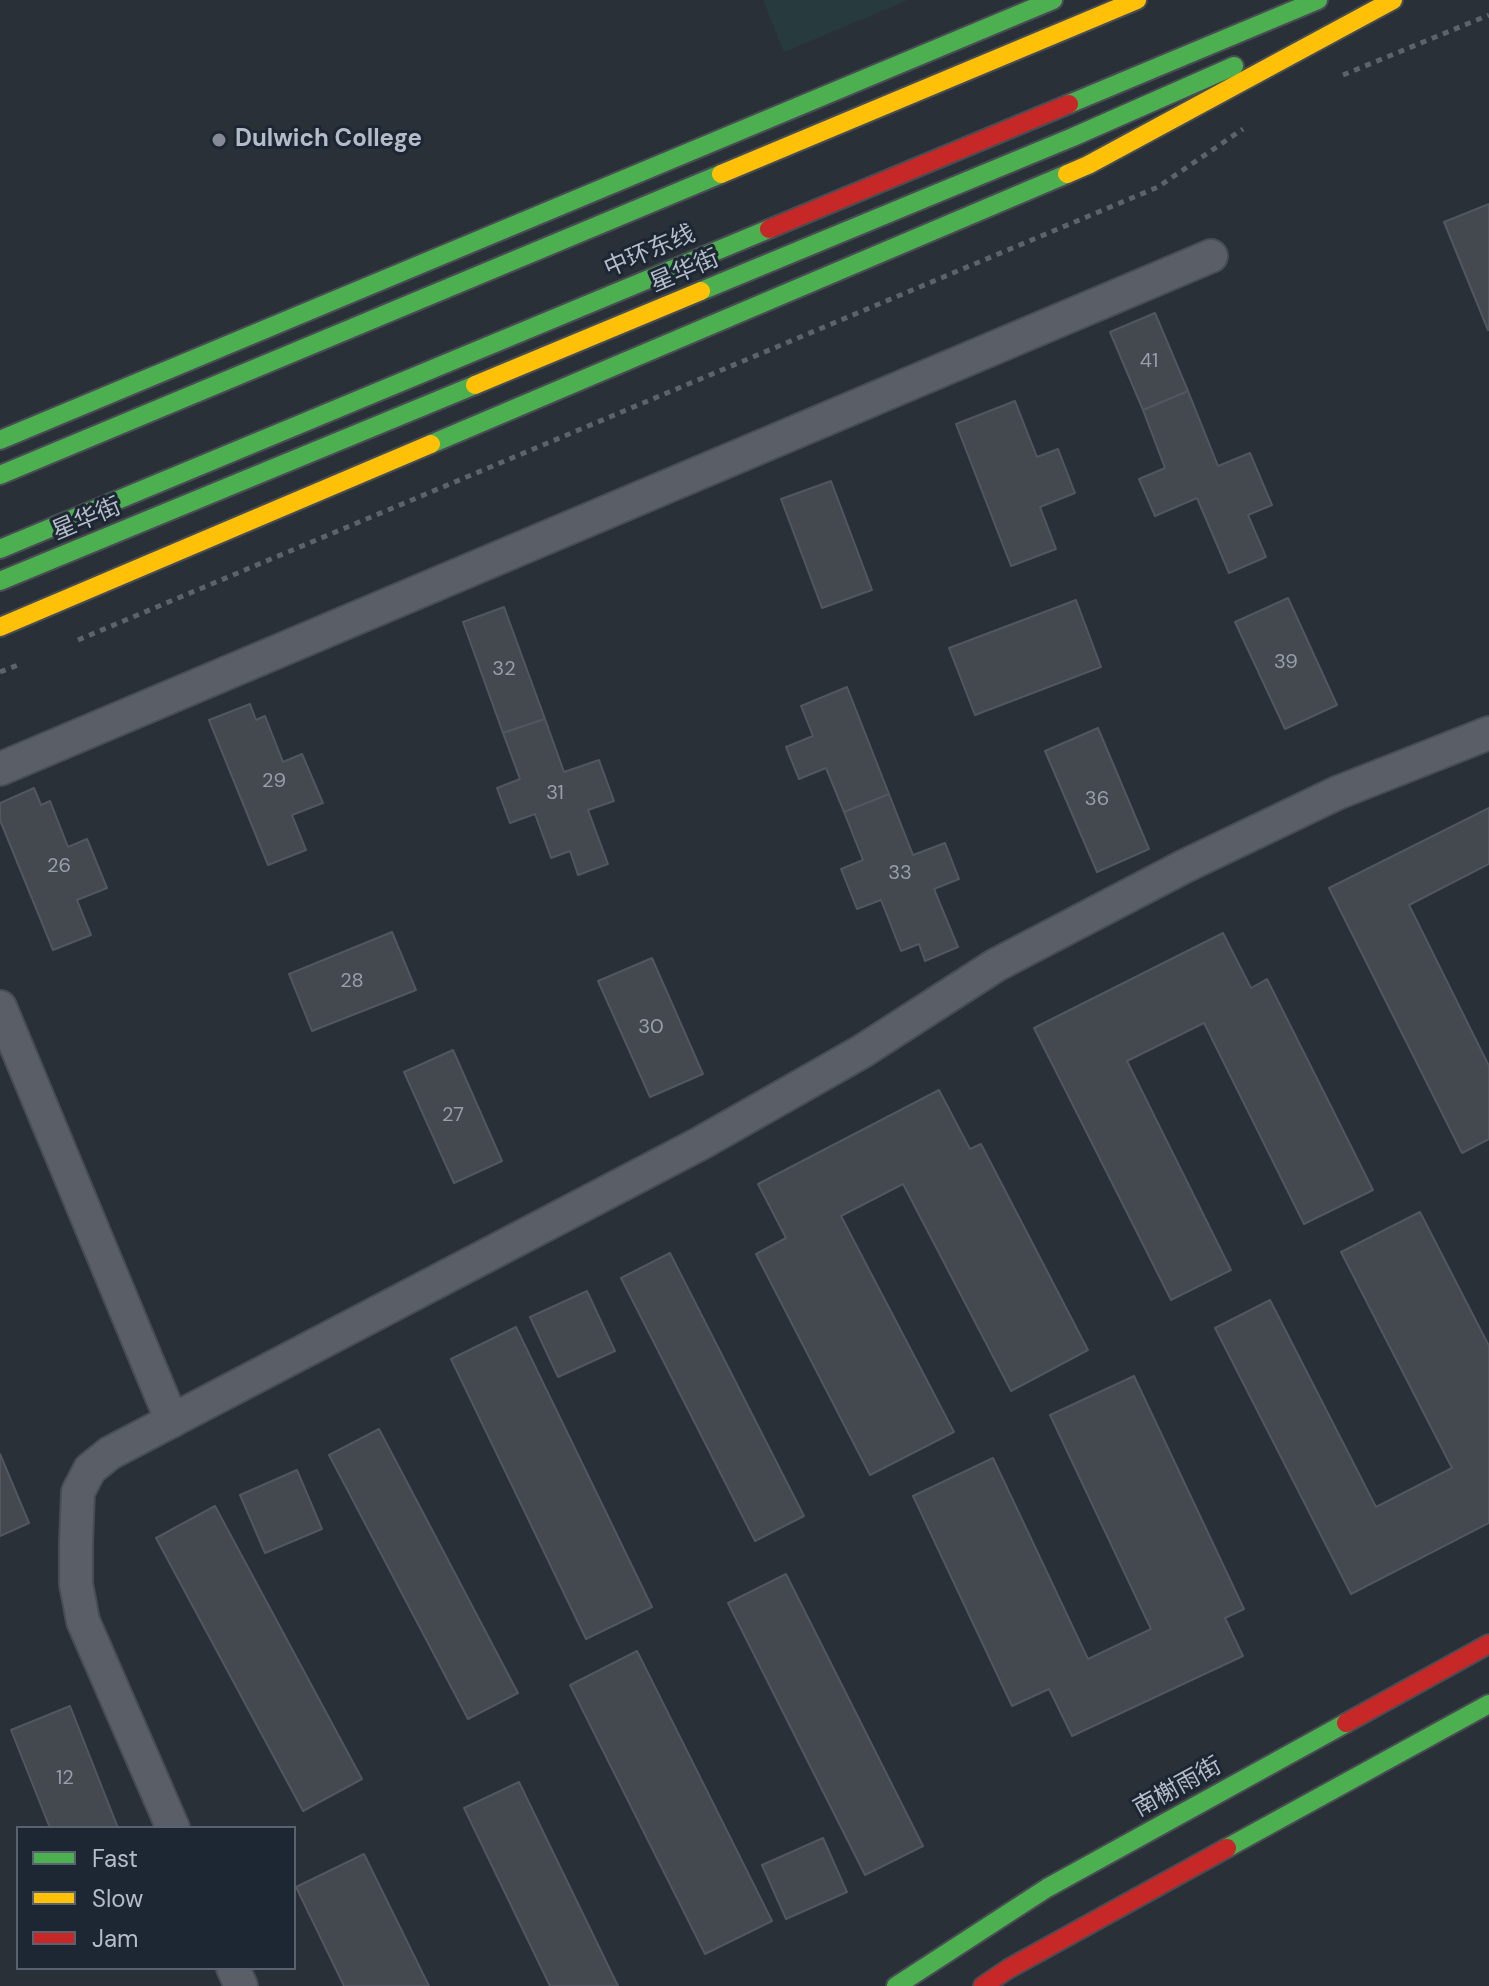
<!DOCTYPE html>
<html>
<head>
<meta charset="utf-8">
<style>
	body { margin:0 }
	#map { position:relative; width:1489px; height:1986px; overflow:hidden; background:#2a3038; font-family:"DM Sans",sans-serif }
	canvas { display:block }
	.legend { position:absolute; left:16px; top:1826px; width:280px; height:144px; box-sizing:border-box; background:#1d2633; border:2px solid #59626f; margin:0; padding:10px 14px; list-style:none; font-size:24px; color:#b4bcc9 }
	.legend li { display:flex; align-items:center; gap:16px; height:40px }
	.legend b { width:40px; border:2px solid #59626f }
</style>
</head>
<body>
<div id="map">
<canvas width="1489" height="1986"></canvas>
<ul class="legend">
<li><b style="height:10px;background:#4caf50"></b>Fast</li>
<li><b style="height:10px;background:#ffc107"></b>Slow</li>
<li><b style="height:10px;background:#c62828"></b>Jam</li>
</ul>
</div>
<script>
const context = document.querySelector('canvas').getContext('2d');
context.lineJoin = 'round';
function fillPath(path, color) { context.fillStyle = color; context.fill(path, 'evenodd'); }
const poly = rows => new Path2D(rows.map(r => 'M' + r).join(''));
function trace(path, color, width, dash) { context.strokeStyle = color; context.lineWidth = width; context.lineCap = dash ? 'butt' : 'round'; context.setLineDash(dash || []); context.stroke(path); }
function label(font, color, halo, rows, align = 'center') {
  context.font = font + ' "DM Sans","Noto Sans SC",sans-serif'; context.lineWidth = 6; context.setLineDash([]); context.textBaseline = 'middle'; context.strokeStyle = halo; context.fillStyle = color; for (const [text, x, y, turn = 0] of rows) {
    context.save(); context.translate(x, y); context.rotate((+turn || 0) * Math.PI / 180); context.textAlign = isNaN(turn) ? turn : align; if (halo) context.strokeText(text, 0, 0); context.fillText(text, 0, 0); context.restore();
  }
}
const green = poly([
	[763,0,908,0,784,52]
]);
const building = poly([
	[1489,204,1489,330,1488,330,1444,222,1489,204],
	[1155,313,1188,391,1143,410,1110,332,1155,313],
	[1188,391,1218,466,1250,453,1272,505,1248,515,1266,557,1229,573,1197,498,1155,516,1139,479,1165,468,1143,410,1188,391],
	[1015,401,1037,457,1058,449,1075,493,1040,507,1056,549,1011,566,956,424,1015,401],
	[831,481,872,590,822,608,781,499,831,481],
	[1288,598,1337,705,1285,729,1235,622,1288,598],
	[1076,600,1101,667,975,715,949,648,1076,600],
	[504,607,545,719,503,733,463,622,504,607],
	[847,687,889,794,844,812,826,768,799,779,786,747,813,736,801,706,847,687],
	[250,704,256,720,265,716,283,762,302,754,323,803,292,815,306,850,268,865,209,720,250,704],
	[545,719,564,772,599,760,614,801,588,810,608,864,578,875,570,851,551,858,535,814,510,823,497,788,520,779,503,733,545,719],
	[1098,728,1149,849,1097,872,1045,751,1098,728],
	[34,788,41,805,50,801,68,847,87,839,107,888,77,900,91,935,53,950,0,820,0,803,34,788],
	[889,794,913,855,945,843,959,879,934,889,958,947,925,961,919,944,901,951,881,900,857,909,841,869,863,860,844,812,889,794],
	[1489,808,1489,864,1409,905,1489,1066,1489,1139,1462,1153,1329,888,1489,808],
	[392,932,416,990,312,1031,289,974,392,932],
	[1223,933,1251,988,1267,979,1373,1190,1304,1224,1204,1023,1127,1061,1231,1270,1171,1300,1034,1028,1223,933],
	[652,958,703,1074,650,1097,598,981,652,958],
	[453,1050,502,1161,454,1183,404,1072,453,1050],
	[939,1090,970,1149,981,1144,1088,1350,1011,1391,903,1184,841,1216,954,1432,870,1475,756,1254,786,1238,758,1184,939,1090],
	[1420,1212,1489,1346,1489,1523,1351,1594,1215,1328,1270,1300,1376,1507,1452,1468,1341,1252,1420,1212],
	[670,1253,804,1516,755,1541,621,1278,670,1253],
	[587,1291,615,1351,558,1377,530,1317,587,1291],
	[516,1327,652,1607,586,1639,451,1359,516,1327],
	[1134,1376,1244,1609,1225,1618,1243,1656,1072,1736,1049,1689,1012,1706,913,1496,993,1458,1088,1659,1151,1629,1050,1415,1134,1376],
	[379,1429,518,1693,468,1719,329,1455,379,1429],
	[0,1454,29,1523,0,1536,0,1454],
	[297,1470,322,1529,265,1553,240,1495,297,1470],
	[215,1506,362,1779,303,1811,156,1538,215,1506],
	[786,1574,923,1846,865,1875,728,1603,786,1574],
	[637,1651,772,1921,705,1954,570,1685,637,1651],
	[70,1706,118,1828,50,1828,11,1730,70,1706],
	[519,1782,618,1986,550,1986,464,1808,519,1782],
	[823,1838,847,1892,786,1919,762,1865,823,1838],
	[364,1854,429,1986,344,1986,296,1887,364,1854]
]);
const path = poly([
	[1343,75,1489,15],
	[78,640,1158,187,1243,129],
	[0,672,18,665]
]);
const street = poly([
	[0,769,1211,256],
	[0,1007,172,1421],
	[173,1828,83,1621,76,1584,76,1542,78,1492,90,1469,110,1453,701,1143,861,1052,996,965,1185,866,1337,793,1489,733],
	[233,1968,241,1986]
]);
const fast = poly([
	[1069,104,1318,0],
	[701,291,1073,137,1234,66],
	[0,440,1053,0],
	[431,444,1067,174],
	[0,475,721,174],
	[0,549,769,229],
	[0,581,475,385],
	[1227,1848,1489,1704],
	[896,1986,1047,1888,1346,1723]
]);
const slow = poly([
	[721,174,1137,0],
	[1067,174,1088,165,1393,0],
	[475,385,701,291],
	[0,627,431,444]
]);
const jam = poly([
	[769,229,1069,104],
	[1346,1723,1489,1644],
	[983,1986,1008,1969,1227,1848]
]);
const markers = [
	[219,140,8,"#848b96"]
];
const numberNames = [
	["41",1149,362],
	["39",1286,663],
	["32",504,670],
	["29",274,782],
	["31",555,794],
	["36",1097,800],
	["26",59,867],
	["33",900,874],
	["28",352,982],
	["30",651,1028],
	["27",453,1116],
	["12",65,1779]
];
const poiNames = [
	["Dulwich College",235,140]
];
const streetNames = [
	["中环东线",650,252,-23],
	["星华街",685,272,-23],
	["星华街",87,520,-23],
	["南榭雨街",1178,1788,-29]
];
fillPath(green, '#273a3e');
fillPath(building, '#444950');
trace(building, '#52575f', 2);
trace(street, '#484c53', 36);
trace(fast, '#484c53', 22);
trace(slow, '#484c53', 22);
trace(jam, '#484c53', 22);
trace(path, '#5d636a', 5, [6, 6]);
trace(street, '#5a5e66', 32);
trace(fast, '#4caf50', 18);
trace(slow, '#ffc107', 18);
trace(jam, '#c62828', 18);
for (const [x, y, r, color] of markers) { const dot = new Path2D(); dot.arc(x, y, r, 0, 2 * Math.PI); context.fillStyle = color; context.fill(dot); trace(dot, '#1d2633', 3); }
label('20px', '#989fab', null, numberNames);
label('bold 24px', '#b4bcc9', '#1d2633', poiNames, 'left');
label('24px', '#b4bcc9', '#1d2633', streetNames);
</script>
</body>
</html>
